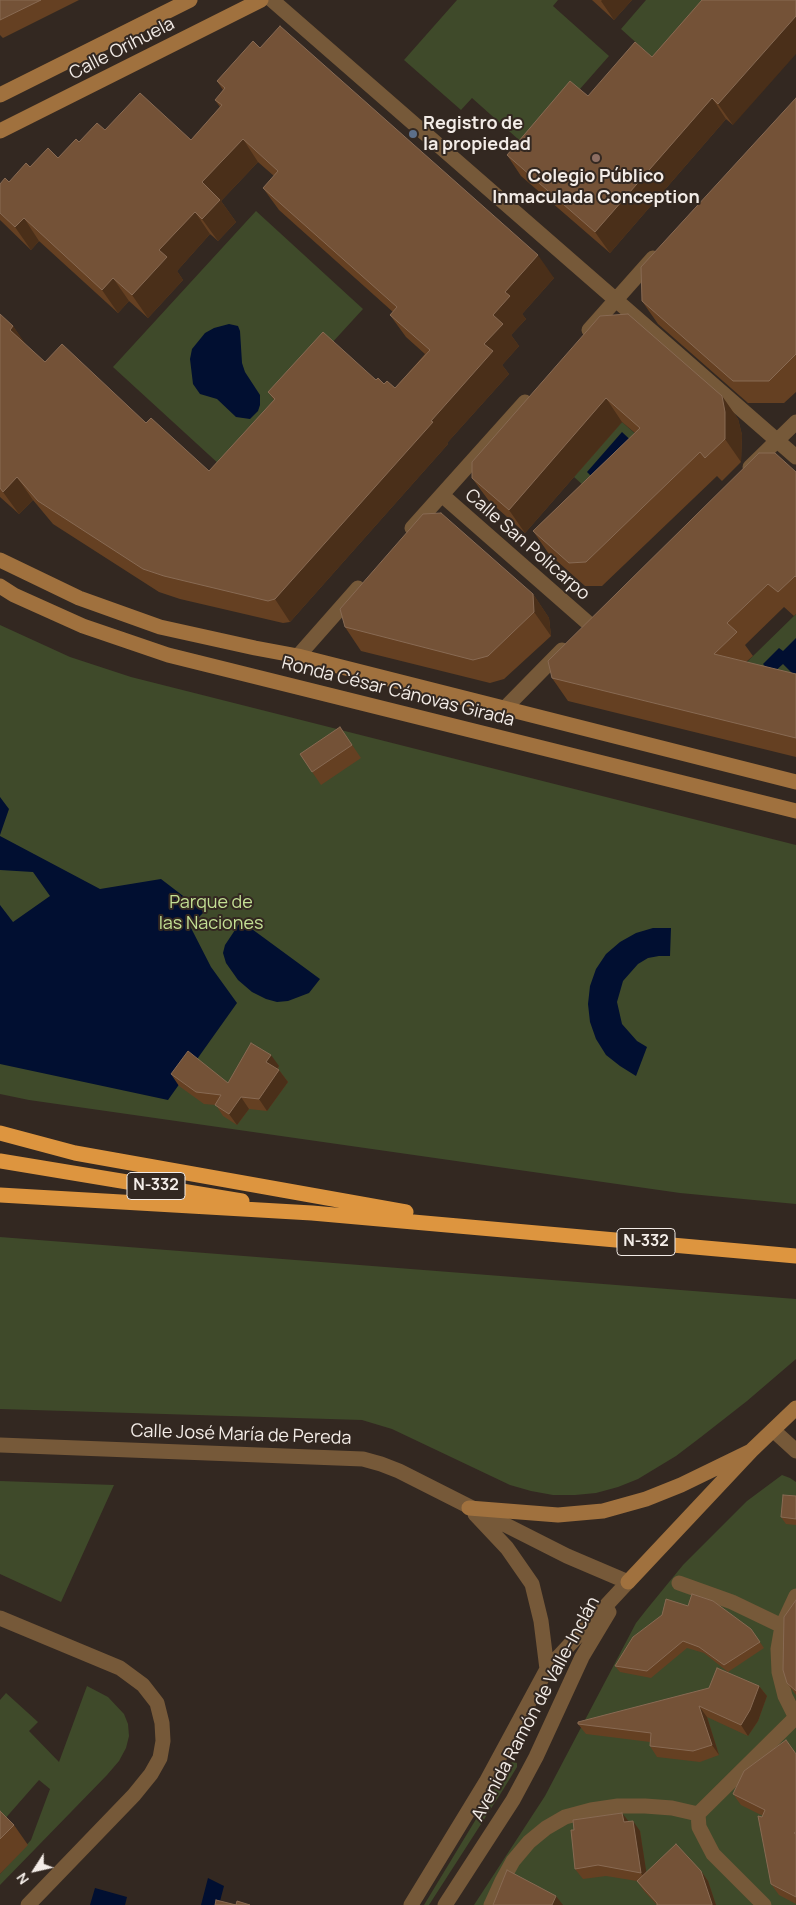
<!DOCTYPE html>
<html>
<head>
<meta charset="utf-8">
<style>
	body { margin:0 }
	#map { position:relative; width:796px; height:1905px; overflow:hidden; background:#332821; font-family:Manrope,sans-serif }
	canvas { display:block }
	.north { position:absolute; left:10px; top:1845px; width:50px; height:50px; -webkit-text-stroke:4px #332821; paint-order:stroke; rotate:235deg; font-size:14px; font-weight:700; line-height:20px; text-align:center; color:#f3ece7 }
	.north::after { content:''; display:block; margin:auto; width:18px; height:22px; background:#f3ece7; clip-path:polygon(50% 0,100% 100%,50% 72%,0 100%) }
</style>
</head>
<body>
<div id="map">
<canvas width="796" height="1905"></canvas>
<div class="north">N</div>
</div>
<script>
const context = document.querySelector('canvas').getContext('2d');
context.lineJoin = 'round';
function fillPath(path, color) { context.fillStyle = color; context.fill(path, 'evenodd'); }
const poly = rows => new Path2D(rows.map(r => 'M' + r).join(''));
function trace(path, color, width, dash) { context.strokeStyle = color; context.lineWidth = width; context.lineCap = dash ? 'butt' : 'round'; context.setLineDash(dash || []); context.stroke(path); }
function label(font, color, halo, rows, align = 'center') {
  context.font = font + ' Manrope,sans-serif'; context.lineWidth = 4; context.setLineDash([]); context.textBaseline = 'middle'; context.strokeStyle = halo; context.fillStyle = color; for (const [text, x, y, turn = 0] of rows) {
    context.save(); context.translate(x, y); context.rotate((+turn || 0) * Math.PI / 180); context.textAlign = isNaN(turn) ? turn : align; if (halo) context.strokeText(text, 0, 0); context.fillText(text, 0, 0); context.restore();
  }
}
const green = poly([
	[457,0,558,0,553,6,609,56,528,148,472,98,461,110,404,60],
	[646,0,721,0,662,66,621,29],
	[256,211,363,309,220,465,113,367],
	[622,422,656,452,603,503,574,477],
	[796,614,796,693,731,678,753,656],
	[0,625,70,657,131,677,796,845,796,1204,680,1193,29,1100,0,1094],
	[0,1237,796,1299,796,1359,747,1401,701,1437,676,1456,638,1479,618,1487,596,1493,575,1495,553,1495,531,1491,510,1485,392,1429,362,1420,0,1409],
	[782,1475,790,1478,796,1482,796,1905,474,1905,545,1796,636,1623,647,1609,683,1565,747,1501],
	[0,1481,114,1485,61,1602,0,1574],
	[87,1686,108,1697,124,1714,128,1724,129,1736,126,1748,119,1761,107,1775,0,1885,0,1874,31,1840,50,1789,39,1780,3,1821,0,1818,0,1700,6,1693,38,1722,29,1731,59,1762],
	[513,1762,517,1763,517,1767,501,1793,429,1905,424,1905,510,1763]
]);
const water = poly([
	[229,324,238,326,240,331,242,363,245,372,260,395,260,405,258,411,250,419,236,417,217,399,200,394,193,384,190,359,192,349,205,333,214,328],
	[622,432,639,448,590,479,591,476,587,472],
	[796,638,796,673,794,675,783,664,772,674,763,664,779,648,783,651],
	[0,797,9,809,0,835],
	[0,836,100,889,161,879,204,912,190,926,211,967,237,1003,168,1100,0,1064,0,905,13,922,50,896,33,872,0,870],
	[241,921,320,979,309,993,288,1001,277,1002,266,999,252,992,238,980,226,963,223,953,225,945],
	[653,928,671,928,670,956,659,956,648,958,638,964,623,981,617,1002,622,1024,637,1041,647,1047,636,1076,620,1066,606,1055,596,1039,590,1022,588,1004,590,986,596,969,606,954,620,942,636,933],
	[208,1878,224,1886,219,1905,201,1905],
	[95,1888,127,1897,125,1905,90,1905]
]);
const lane = poly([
	[773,1430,796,1451],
	[679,1583,732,1602,782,1626],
	[796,1596,782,1626,778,1649,779,1672,785,1696,796,1718],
	[491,1905,502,1881,513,1861,529,1842,546,1828,565,1817,591,1810,618,1806,645,1806,672,1808,698,1814],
	[764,1905,713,1854,699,1827,698,1814,796,1717]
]);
const street = poly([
	[272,0,796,457],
	[589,330,653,258],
	[750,467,796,422],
	[442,495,588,623],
	[412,528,525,402],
	[298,656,358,588],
	[505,708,562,650],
	[0,1445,363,1459,381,1464,399,1471,567,1556,628,1582],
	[475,1514,507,1548,532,1584,541,1621,547,1669],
	[0,1618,120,1668,143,1685,157,1703,162,1723,163,1741,160,1758,151,1774,134,1795,28,1905],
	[411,1905,486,1782,547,1669,628,1582],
	[445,1905,513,1800,536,1757,582,1657,609,1612]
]);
const secondary = poly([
	[0,95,190,0],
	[0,131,261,0],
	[0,560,79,598,160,627,255,648,298,656,796,782],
	[0,586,14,595,83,626,168,655,796,811],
	[469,1508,558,1515,603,1511,646,1499,681,1485,751,1451],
	[628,1582,751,1451,796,1408]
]);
const highway = poly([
	[0,1133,75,1153,406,1212],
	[0,1161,242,1201],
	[0,1195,312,1213,796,1256]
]);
const wall = poly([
	[0,0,79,0,3,38,0,35],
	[592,0,632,0,614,20],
	[702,0,733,125,726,119,610,253,521,176,507,155,588,96,652,57],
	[260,48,554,278,522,314,526,319,511,335,519,346,502,365,509,374,447,443,448,444,290,622,283,623,180,599,159,592,53,524,33,500,19,514,0,497,0,314,13,326,25,344,45,362,146,423,209,471,274,400,268,392,376,380,395,388,425,354,406,337,390,315,393,312,279,210,263,188,274,176,258,162,221,201,236,222,218,241,210,234,177,271,183,280,148,318,129,301,118,313,39,241,31,250,0,220,0,184,9,182,30,167,58,158,79,142,105,130,191,140,220,107,215,100,223,90,217,81],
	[796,98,796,392,784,403,748,403,658,324,642,301],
	[600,316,722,396,738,419,742,435,741,462,722,481,717,476,602,586,585,586,549,554,533,531,635,433,622,422,525,533,489,501,472,478],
	[796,472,796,614,794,616,784,607,745,645,753,656,746,662,796,674,796,757,568,701,552,678],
	[533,594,549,618,551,636,504,679,490,683,361,651,345,627],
	[340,727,361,758,321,785,300,754],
	[279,1066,278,1069,279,1070,288,1082,267,1111,249,1109,237,1125,223,1116,216,1105,204,1104,179,1086,171,1074,228,1083],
	[796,1496,796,1525,786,1524,781,1517],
	[796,1600,796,1695,787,1683],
	[751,1629,764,1648,728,1672,704,1653,687,1648,651,1678,620,1672,615,1666,633,1637],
	[759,1686,767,1696,758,1721,748,1736,707,1717,719,1755,700,1762,657,1757,650,1746,650,1742,586,1734,578,1724],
	[796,1754,796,1904,779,1895,771,1884,762,1817,763,1816,741,1805,733,1794],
	[0,1811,14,1825,28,1845,0,1874],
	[628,1821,640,1831,646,1872,701,1871,708,1881,716,1905,657,1905,644,1891,637,1881,606,1876,583,1879,575,1869]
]);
const shadedWall = poly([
	[602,0,632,0,614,20,601,1],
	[796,16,796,54,733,125,718,104],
	[712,98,726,119,610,253,595,232],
	[243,139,258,162,221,201,236,222,218,241,202,219,202,182],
	[195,212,210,234,177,271,183,280,148,318,132,295,159,250],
	[24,218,39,241,31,250,15,227],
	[538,255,554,278,522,314,526,319,511,335,519,346,502,365,509,374,447,443,448,444,290,622,275,599,431,421,484,344,493,315,505,292],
	[113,278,129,301,118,313,102,290],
	[13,326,29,349,10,330],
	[722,396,738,419,742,435,741,462,725,439],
	[606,398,622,422,525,533,509,510],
	[17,477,33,500,19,514,3,492],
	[533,594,549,618,551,636,534,612],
	[271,1055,279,1066,274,1074,266,1062],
	[279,1070,288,1082,267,1111,259,1099],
	[241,1097,249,1109,237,1125,229,1114],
	[759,1686,767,1696,758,1721,748,1736,741,1725],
	[699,1706,707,1717,719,1755,712,1745],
	[622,1813,630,1823,624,1822],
	[633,1821,640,1831,648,1883,641,1873],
	[701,1871,708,1881,716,1905,712,1905],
	[556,1896,563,1905,552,1905]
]);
const building = poly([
	[0,0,41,0,0,20,0,0],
	[702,0,796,0,796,16,718,104,712,98,595,232,507,155,570,81,588,96,635,42,652,57,702,0],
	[280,26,538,255,505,292,510,296,493,315,503,324,484,344,493,351,431,421,433,422,275,599,268,601,164,576,143,569,38,501,17,477,3,492,0,488,0,314,13,326,10,330,45,362,62,344,146,423,151,418,209,471,275,399,268,392,323,332,376,380,378,378,384,384,387,381,395,388,430,350,390,315,397,307,263,188,278,171,243,139,202,182,220,200,202,219,195,212,159,250,167,257,132,295,113,278,102,290,24,218,15,227,0,213,0,184,5,178,9,182,26,163,30,167,48,148,58,158,76,139,79,142,97,123,105,130,140,93,191,140,222,105,215,100,225,88,217,81,253,41,260,48,280,26],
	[796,98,796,354,769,381,733,381,642,301,641,267,796,98],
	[628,314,722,396,725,412,725,439,705,458,700,452,586,562,569,563,533,531,640,428,606,398,509,510,472,478,472,462,600,316,628,314],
	[759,453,775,453,796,472,796,577,795,576,778,592,768,584,727,623,737,632,714,654,796,674,796,738,552,678,548,661,759,453],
	[441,513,533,594,534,612,488,656,473,660,345,627,340,609,423,514,441,513],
	[340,727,352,745,312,772,300,754,340,727],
	[251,1043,271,1055,266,1062,279,1070,259,1099,241,1097,229,1114,215,1105,221,1095,196,1092,171,1074,188,1051,228,1083,251,1043],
	[783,1495,796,1496,796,1519,781,1517,783,1495],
	[692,1594,713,1601,751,1629,760,1642,724,1665,699,1647,683,1641,647,1671,615,1666,633,1637,662,1615,666,1599,688,1606,692,1594],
	[796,1600,796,1691,787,1683,783,1670,784,1617,796,1600],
	[717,1668,759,1686,750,1710,741,1725,699,1706,712,1745,693,1751,650,1746,651,1733,578,1724,578,1722,709,1688,717,1668],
	[786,1740,796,1754,796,1832,794,1833,796,1834,796,1897,771,1884,758,1816,762,1817,765,1810,733,1794,744,1771,786,1740],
	[0,1811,14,1825,0,1839,0,1811],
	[622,1813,624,1822,633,1821,641,1873,598,1865,575,1869,571,1830,574,1830,573,1820,622,1813],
	[676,1844,701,1871,712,1904,712,1905,657,1905,657,1903,637,1881,676,1844],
	[507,1870,556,1896,552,1905,493,1905,507,1870],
	[216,1900,236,1905,237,1901,250,1905,215,1905,216,1900]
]);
const markers = [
	[413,134,5,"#5c6f8a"],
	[596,158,5,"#8d6e63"]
];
const shields = [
	[156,1186,58],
	[646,1242,58]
];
const shieldNames = [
	["N-332",156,1186],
	["N-332",646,1242]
];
const streetNames = [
	["Calle Orihuela",122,49,-27],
	["Calle San Policarpo",527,545,41],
	["Ronda César Cánovas Girada",398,692,14],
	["Calle José María de Pereda",241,1435,2],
	["Avenida Ramón de Valle-Inclán",536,1709,-62]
];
const poiNames = [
	["Registro de",423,124],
	["la propiedad",423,145],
	["Colegio Público",596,177,"center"],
	["Inmaculada Conception",596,198,"center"]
];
const parkNames = [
	["Parque de",211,903],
	["las Naciones",211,924]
];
fillPath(green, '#3f4a2a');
fillPath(water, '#010f31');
trace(lane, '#765939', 15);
trace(street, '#765939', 15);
trace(secondary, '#a0713e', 15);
trace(highway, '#dd953f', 15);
fillPath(wall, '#654022');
fillPath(shadedWall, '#4a2f19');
fillPath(building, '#745237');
trace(building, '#886a53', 1);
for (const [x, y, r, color] of markers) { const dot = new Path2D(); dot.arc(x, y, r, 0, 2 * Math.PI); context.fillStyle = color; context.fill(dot); trace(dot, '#332821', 2); }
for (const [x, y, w] of shields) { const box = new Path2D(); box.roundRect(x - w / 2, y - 13.5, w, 27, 4); context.fillStyle = '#332821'; context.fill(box); trace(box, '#f3ece7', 1); }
label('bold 16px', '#f3ece7', null, shieldNames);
label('18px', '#f3ece7', '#332821', streetNames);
label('bold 18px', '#f3ece7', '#332821', poiNames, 'left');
label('18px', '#c3df94', '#332821', parkNames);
</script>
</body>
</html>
